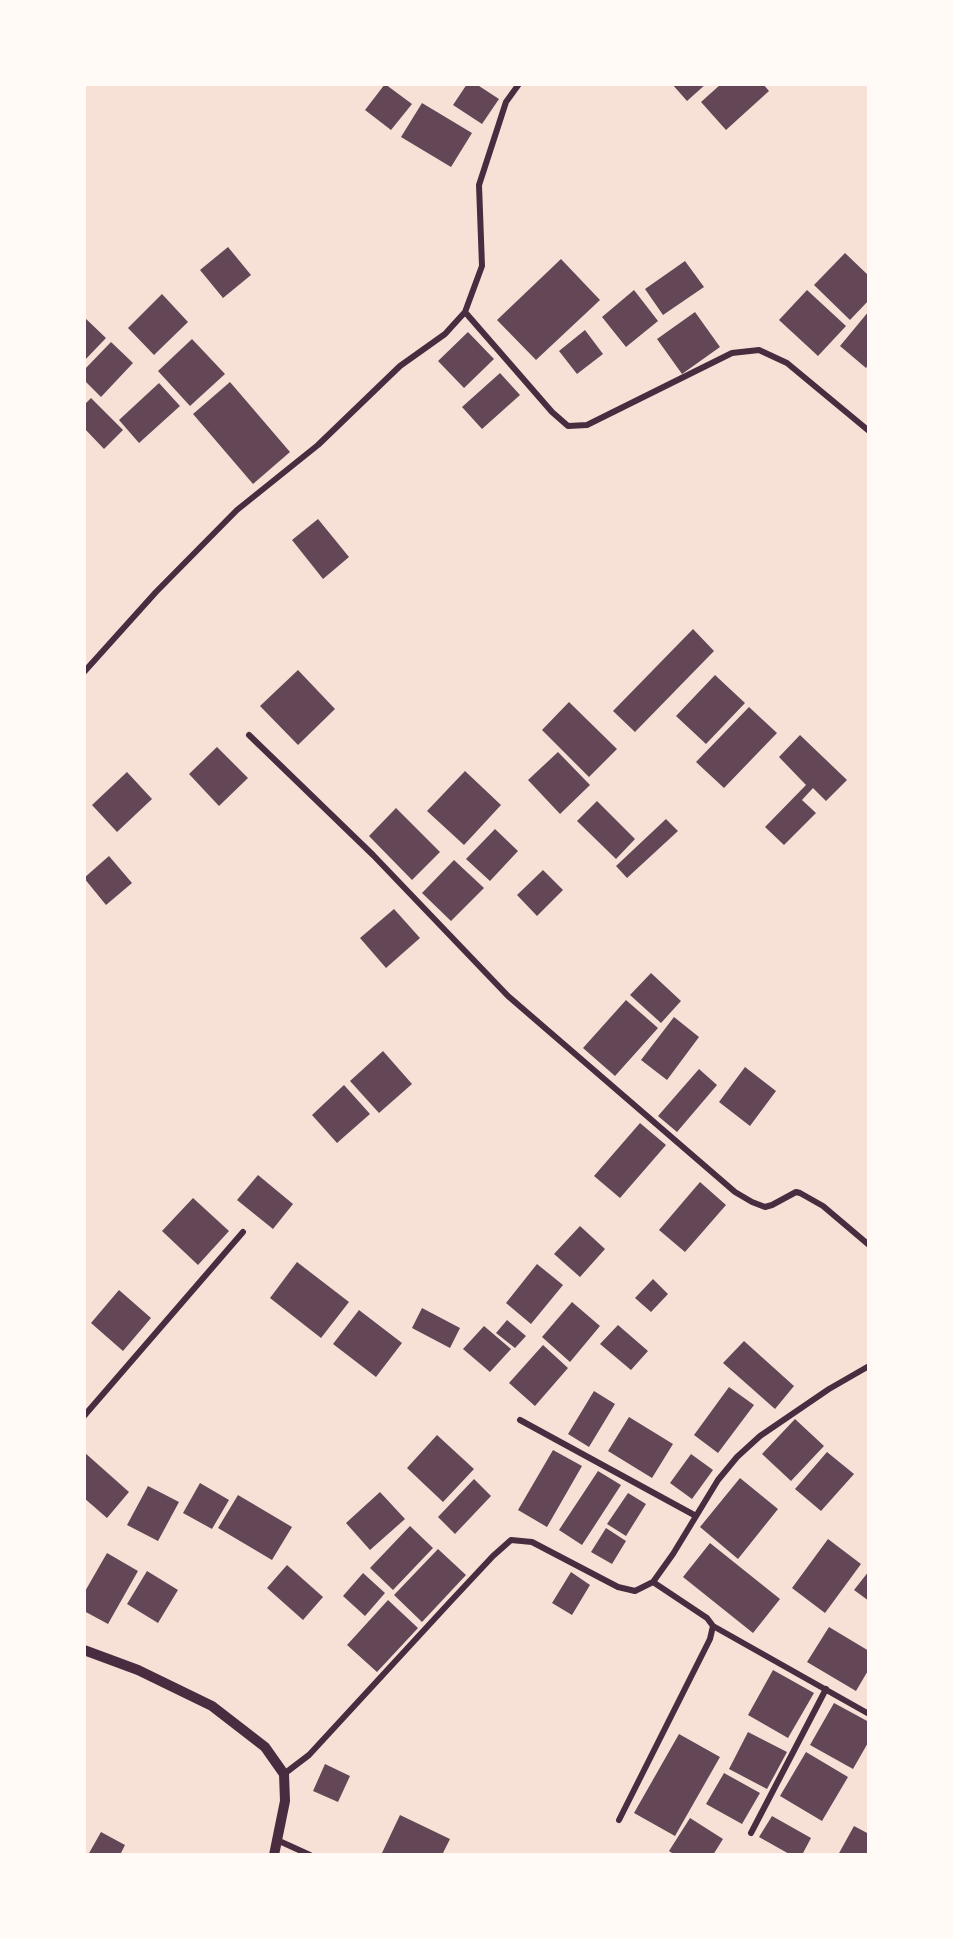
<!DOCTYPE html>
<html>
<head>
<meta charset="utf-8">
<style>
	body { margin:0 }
	#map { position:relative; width:953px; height:1939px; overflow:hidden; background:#f7e1d7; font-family:"Playfair Display",serif }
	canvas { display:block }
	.frame { position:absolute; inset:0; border:86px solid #fffaf5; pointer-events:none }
</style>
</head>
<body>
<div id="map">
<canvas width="953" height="1939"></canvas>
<div class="frame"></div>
</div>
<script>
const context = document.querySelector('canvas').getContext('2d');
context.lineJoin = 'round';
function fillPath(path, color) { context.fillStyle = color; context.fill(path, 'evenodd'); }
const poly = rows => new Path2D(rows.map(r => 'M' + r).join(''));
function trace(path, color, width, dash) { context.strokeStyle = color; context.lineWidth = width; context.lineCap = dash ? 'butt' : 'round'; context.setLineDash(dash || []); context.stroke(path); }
const building = poly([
	[385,84,412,104,391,130,365,110],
	[467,84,476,84,499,99,482,124,453,105],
	[672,84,706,84,687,101],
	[721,84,763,84,769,91,726,130,701,102],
	[422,103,472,133,451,167,401,137],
	[228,247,251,275,223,298,200,270],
	[845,253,869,276,869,300,850,320,814,285],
	[561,259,600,300,536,360,497,320],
	[685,261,704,287,663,315,645,289],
	[634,290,658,321,626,347,602,317],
	[807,290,846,326,818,356,779,320],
	[162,294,188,322,154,355,128,328],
	[869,311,869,364,866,368,840,346],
	[695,312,720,347,682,374,657,339],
	[84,317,106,338,84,361],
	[585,330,603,354,577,374,559,351],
	[468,332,494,359,464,388,438,361],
	[192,339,225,374,190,406,158,371],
	[111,342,133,363,101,397,84,380,84,370],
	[500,373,520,395,482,429,462,407],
	[230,382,290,452,253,484,193,414],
	[159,383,180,406,139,443,119,420],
	[91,398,123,430,104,449,84,428,84,405],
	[318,519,349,557,323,579,292,540],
	[693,629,714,651,635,732,613,711],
	[298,670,335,709,298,745,260,706],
	[715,675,745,703,706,744,676,716],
	[569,702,617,749,589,777,542,730],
	[749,707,777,733,724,788,696,762],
	[800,735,847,780,826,801,813,788,802,800,816,813,784,845,765,827,806,785,779,757],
	[217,747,248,778,219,806,189,774],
	[558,752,590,785,560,814,528,780],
	[465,771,501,805,464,845,427,811],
	[127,772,152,799,117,832,92,805],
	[597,801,635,839,616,859,577,821],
	[396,808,440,852,412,880,369,836],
	[666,819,678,831,627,878,616,866],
	[495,829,518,851,490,881,466,859],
	[109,856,132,883,106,905,84,878],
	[454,860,484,888,451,921,422,893],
	[543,870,563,890,537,916,517,895],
	[394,909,420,938,386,968,360,938],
	[651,973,681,1001,661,1023,630,995],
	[626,1000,658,1028,615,1076,583,1048],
	[674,1017,699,1037,667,1080,641,1060],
	[383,1051,412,1084,379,1113,350,1081],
	[745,1067,776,1091,750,1126,719,1102],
	[699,1069,717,1085,677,1132,658,1116],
	[344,1085,370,1114,337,1143,312,1115],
	[640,1123,666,1145,620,1198,594,1176],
	[258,1175,293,1204,273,1229,237,1200],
	[700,1182,726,1205,685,1252,659,1230],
	[193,1198,229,1231,198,1265,162,1231],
	[580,1226,605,1249,580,1277,554,1254],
	[297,1262,349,1302,321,1338,270,1298],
	[537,1264,563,1285,531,1324,506,1303],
	[653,1279,668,1294,651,1312,635,1298],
	[119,1290,151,1318,123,1351,91,1323],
	[572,1302,600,1326,570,1362,542,1337],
	[422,1308,460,1328,450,1348,412,1328],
	[359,1310,402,1343,376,1377,333,1344],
	[507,1320,526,1336,515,1348,496,1333],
	[618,1325,648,1351,631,1370,600,1344],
	[484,1326,511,1349,490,1372,463,1349],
	[744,1341,794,1386,775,1409,723,1363],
	[543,1345,568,1368,535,1406,509,1383],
	[729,1387,754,1405,718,1453,694,1435],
	[594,1391,615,1404,589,1447,568,1434],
	[629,1417,673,1444,652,1478,608,1451],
	[795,1419,824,1446,791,1481,762,1454],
	[437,1435,474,1469,443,1502,407,1468],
	[553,1450,582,1466,547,1527,518,1510],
	[84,1452,129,1492,107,1518,84,1498],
	[827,1452,854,1474,821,1511,795,1489],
	[691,1454,713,1470,692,1499,670,1483],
	[598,1471,621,1485,582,1545,559,1530],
	[740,1478,778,1509,738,1559,700,1527],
	[474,1479,491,1496,455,1534,438,1517],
	[200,1483,229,1500,212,1529,183,1513],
	[148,1486,179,1502,158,1541,127,1525],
	[380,1492,405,1519,370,1550,346,1523],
	[628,1493,646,1504,626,1536,607,1524],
	[238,1495,292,1527,272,1560,218,1528],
	[410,1526,433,1548,393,1590,370,1568],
	[606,1528,626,1541,612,1564,591,1552],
	[828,1539,861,1564,825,1613,792,1588],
	[710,1543,780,1599,753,1633,683,1577],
	[438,1549,466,1575,422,1622,394,1595],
	[107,1553,138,1571,108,1624,84,1611,84,1593],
	[287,1565,323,1597,303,1620,267,1588],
	[147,1571,178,1590,158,1623,127,1604],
	[869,1571,869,1601,854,1590],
	[571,1572,590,1585,572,1615,552,1603],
	[363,1573,385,1593,365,1616,343,1596],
	[388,1600,418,1628,377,1672,347,1645],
	[829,1627,869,1651,869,1669,856,1691,807,1662],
	[773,1670,814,1693,788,1738,748,1715],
	[834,1703,869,1722,869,1741,853,1769,810,1745],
	[748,1732,787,1752,767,1789,729,1769],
	[679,1734,720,1757,675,1836,634,1813],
	[806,1752,848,1777,822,1821,780,1796],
	[325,1764,350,1776,338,1802,313,1791],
	[724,1773,760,1793,742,1824,706,1804],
	[400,1815,450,1839,442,1855,381,1855],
	[772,1816,811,1838,802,1855,791,1855,759,1837],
	[690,1818,723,1839,713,1855,675,1855,669,1851],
	[854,1826,869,1834,868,1855,838,1855],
	[101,1832,125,1845,120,1855,88,1855]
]);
const minor = poly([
	[465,312,552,412,568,426,587,425,732,353,759,350,787,363,869,431],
	[84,672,156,592,237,510,318,445,400,366,445,334,465,312,482,266,479,185,506,102,519,84],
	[249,735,373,855,508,996,735,1192,752,1202,765,1207,772,1205,796,1192,800,1193,823,1206,869,1245],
	[84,1416,243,1232],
	[520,1420,696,1516],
	[713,1626,869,1714],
	[284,1774,309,1755,450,1602,493,1556,511,1540,532,1542,618,1587,635,1591,653,1582,673,1554,718,1480,737,1457,760,1436,829,1389,869,1366],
	[619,1820,710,1639,713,1626,707,1618,653,1582],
	[751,1833,826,1689],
	[277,1840,310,1855]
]);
const tertiary = poly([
	[84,1650,138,1670,212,1706,265,1747,284,1774,285,1801,274,1855]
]);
fillPath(building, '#644757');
trace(minor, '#4a2c40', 6);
trace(tertiary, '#4a2c40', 10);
</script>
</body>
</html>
